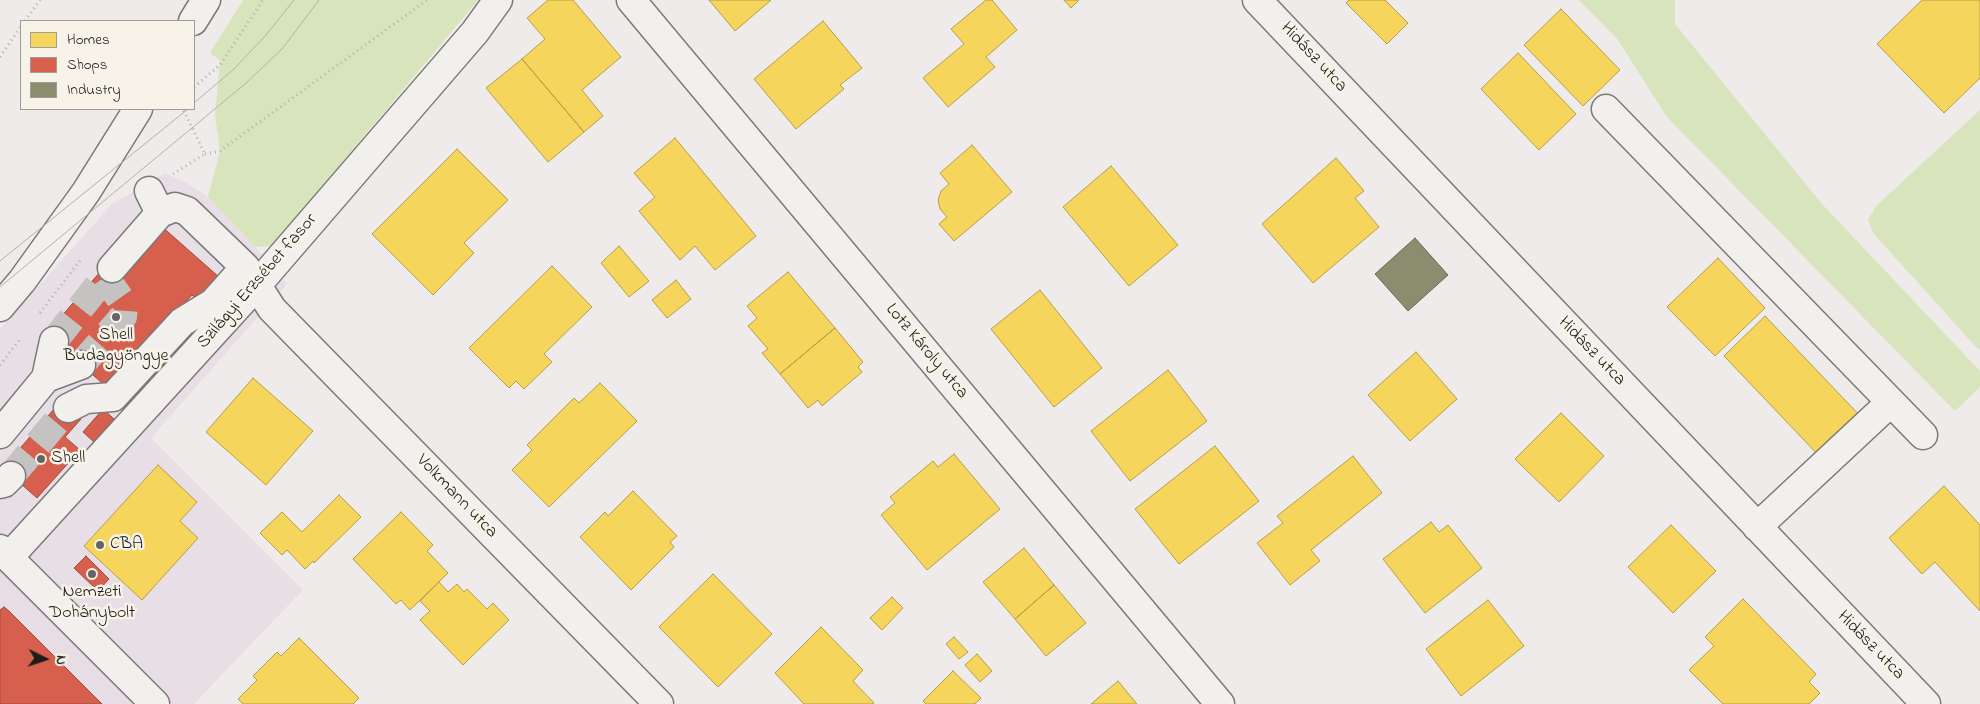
<!DOCTYPE html>
<html>
<head>
<meta charset="utf-8">
<style>
	body { margin:0 }
	#map { position:relative; width:1980px; height:704px; overflow:hidden; background:#efebeb; font-family:"Indie Flower",sans-serif }
	canvas { display:block }
	.legend { position:absolute; left:20px; top:20px; width:175px; height:90px; box-sizing:border-box; background:#f7f3e8; border:1px solid #9f9d96; margin:0; padding:6px 9px; list-style:none; font-size:15px; color:#1c1c1c }
	.legend li { display:flex; align-items:center; gap:10px; height:25px }
	.legend b { width:25px; border:1px solid #9f9d96 }
	.north { position:absolute; left:20px; top:634px; width:50px; height:50px; -webkit-text-stroke:4px #f7f3e8; paint-order:stroke; rotate:94deg; font-size:14px; font-weight:700; line-height:20px; text-align:center; color:#1c1c1c }
	.north::after { content:''; display:block; margin:auto; width:18px; height:22px; background:#1c1c1c; clip-path:polygon(50% 0,100% 100%,50% 72%,0 100%) }
</style>
</head>
<body>
<div id="map">
<canvas width="1980" height="704"></canvas>
<ul class="legend">
<li><b style="height:14px;background:#f6d55c"></b>Homes</li>
<li><b style="height:14px;background:#d6604d"></b>Shops</li>
<li><b style="height:14px;background:#8c8c6e"></b>Industry</li>
</ul>
<div class="north">N</div>
</div>
<script>
const context = document.querySelector('canvas').getContext('2d');
context.lineJoin = 'round';
function fillPath(path, color) { context.fillStyle = color; context.fill(path, 'evenodd'); }
const poly = rows => new Path2D(rows.map(r => 'M' + r).join(''));
function trace(path, color, width, dash) { context.strokeStyle = color; context.lineWidth = width; context.lineCap = dash ? 'butt' : 'round'; context.setLineDash(dash || []); context.stroke(path); }
function label(font, color, halo, rows, align = 'center') {
  context.font = font + ' "Indie Flower",sans-serif'; context.lineWidth = 5; context.setLineDash([]); context.textBaseline = 'middle'; context.strokeStyle = halo; context.fillStyle = color; for (const [text, x, y, turn = 0] of rows) {
    context.save(); context.translate(x, y); context.rotate((+turn || 0) * Math.PI / 180); context.textAlign = isNaN(turn) ? turn : align; if (halo) context.strokeText(text, 0, 0); context.fillText(text, 0, 0); context.restore();
  }
}
const built = poly([
	[165,173,185,182,208,197,255,247,287,284,151,438,303,590,194,704,0,704,0,329,112,204]
]);
const green = poly([
	[243,0,478,0,272,246,255,247,208,197,220,151,215,115,220,60,210,53],
	[1579,0,1675,0,1675,24,1822,204,1980,371,1980,387,1955,411,1667,117,1618,40],
	[1980,110,1980,350,1977,348,1873,233,1868,220,1876,206]
]);
const homes = poly([
	[548,0,573,0,621,57,582,90,603,116,584,132,522,59,545,39,527,18,548,0],
	[709,0,771,0,735,31,709,0],
	[986,0,992,0,1017,30,986,57,995,67,948,107,923,78,964,44,951,29,986,0],
	[1064,0,1079,0,1071,8,1064,0],
	[1349,0,1385,0,1408,23,1387,44,1346,3,1349,0],
	[1922,0,1980,0,1980,78,1944,113,1877,44,1922,0],
	[1561,9,1620,70,1583,106,1524,45,1561,9],
	[823,21,862,68,840,85,844,89,796,129,754,79,823,21],
	[1518,53,1576,114,1539,150,1481,89,1518,53],
	[522,59,584,132,548,162,486,88,522,59],
	[675,138,756,236,715,270,695,246,680,260,639,211,655,197,634,173,675,138],
	[972,145,1012,192,954,241,939,224,947,217,940,209,938,200,941,191,949,184,940,173,972,145],
	[457,149,508,200,464,243,474,253,433,295,372,234,457,149],
	[1336,158,1364,191,1355,198,1379,227,1313,283,1262,224,1336,158],
	[1111,166,1178,245,1129,286,1063,207,1111,166],
	[619,246,649,281,629,297,601,263,619,246],
	[1718,258,1765,308,1715,356,1667,307,1718,258],
	[552,266,592,307,544,354,552,362,524,389,516,381,509,388,469,348,552,266],
	[788,272,835,328,780,374,762,353,768,349,748,326,757,318,747,306,788,272],
	[676,280,691,299,667,318,652,300,676,280],
	[1040,290,1102,368,1054,407,991,329,1040,290],
	[1765,316,1863,419,1822,459,1724,356,1765,316],
	[835,328,863,362,858,367,862,372,822,406,818,400,808,408,780,374,835,328],
	[1416,352,1457,399,1410,441,1368,395,1416,352],
	[1168,370,1207,421,1130,481,1091,431,1168,370],
	[253,378,313,431,266,485,206,432,253,378],
	[600,383,637,421,549,507,512,470,532,450,527,445,574,398,579,403,600,383],
	[1561,413,1604,456,1559,502,1515,459,1561,413],
	[1215,446,1259,501,1179,564,1135,509,1215,446],
	[954,454,1000,509,927,570,881,515,895,503,890,497,933,461,938,467,954,454],
	[1353,456,1382,493,1311,550,1320,561,1290,585,1257,543,1283,523,1277,516,1353,456],
	[158,465,197,502,180,521,198,538,142,600,84,546,158,465],
	[1944,486,1980,525,1980,611,1935,562,1922,574,1889,538,1944,486],
	[633,491,677,536,670,542,674,547,631,590,580,537,605,512,608,516,633,491],
	[339,495,361,517,314,563,313,561,305,569,287,550,282,555,260,533,282,512,302,532,339,495],
	[401,512,433,545,427,551,448,573,410,610,401,600,396,604,353,559,401,512],
	[1431,522,1439,532,1448,525,1482,568,1425,613,1383,559,1431,522],
	[1671,525,1716,571,1673,613,1628,567,1671,525],
	[1024,548,1054,585,1015,619,983,582,1024,548],
	[713,574,772,634,718,687,659,627,713,574],
	[439,582,448,592,457,584,464,592,467,589,487,609,493,603,509,620,463,665,420,620,430,611,420,601,439,582],
	[1054,585,1086,623,1046,656,1015,619,1054,585],
	[892,597,903,608,882,630,870,618,892,597],
	[1743,599,1816,674,1809,682,1820,693,1809,704,1723,704,1689,670,1714,646,1705,637,1743,599],
	[1488,600,1524,646,1461,696,1426,649,1488,600],
	[821,627,863,670,853,681,874,703,872,704,804,704,775,673,821,627],
	[954,637,968,652,959,659,946,644,954,637],
	[299,638,359,698,353,704,243,704,238,699,257,680,253,676,277,652,281,656,299,638],
	[977,654,992,671,980,682,965,665,977,654],
	[953,671,981,698,975,704,926,704,923,701,953,671],
	[1118,681,1137,704,1091,704,1118,681]
]);
const shops = poly([
	[160,225,219,277,198,300,192,295,109,389,46,334,107,264,160,225],
	[138,382,148,390,135,405,125,396,138,382],
	[61,401,81,419,65,437,80,450,37,498,3,468,61,401],
	[103,409,114,419,94,442,83,432,103,409],
	[86,556,109,579,98,591,74,568,86,556],
	[4,607,9,611,102,704,0,704,0,610,4,607]
]);
const industry = poly([
	[1415,238,1448,275,1408,311,1375,274,1415,238]
]);
const minorTunnel = poly([
	[54,341,112,268],
	[81,365,123,317,124,304,105,277],
	[11,476,68,408]
]);
const path = poly([
	[25,21,40,0],
	[0,57,21,26],
	[194,87,220,65,263,0],
	[205,154,220,151,427,0],
	[173,174,205,154,183,109],
	[40,313,82,258],
	[0,365,21,338]
]);
const minor = poly([
	[631,0,1220,704],
	[1257,0,1926,704],
	[1606,109,1923,435],
	[149,191,160,213],
	[112,268,160,213,175,207,187,211,245,267,272,309,659,704],
	[46,378,81,365],
	[68,408,86,399,113,397,182,322,213,303,245,267],
	[0,434,46,378,54,341],
	[0,484,4,483,11,476],
	[1757,527,1891,402],
	[0,549,155,704],
	[9,557,256,286,475,32,498,0]
]);
const major = poly([
	[193,21,206,0],
	[0,307,22,281,86,192,138,109]
]);
const tram = poly([
	[194,103,234,69,266,35,294,0],
	[0,261,188,109],
	[0,287,245,84,282,49,319,0]
]);
const markers = [
	[116,317,5,"#666464"],
	[41,459,5,"#666464"],
	[100,545,5,"#666464"],
	[92,574,5,"#666464"]
];
const streetNames = [
	["Hidász utca",1313,58,47],
	["Szilágyi Erzsébet fasor",258,282,-49],
	["Lotz Károly utca",926,352,50],
	["Hidász utca",1591,352,46],
	["Volkmann utca",456,497,46],
	["Hidász utca",1870,646,46]
];
const poiNames = [
	["Shell",116,336],
	["Budagyöngye",116,357],
	["Shell",51,459,"left"],
	["CBA",110,545,"left"],
	["Nemzeti",92,593],
	["Dohánybolt",92,614]
];
fillPath(built, '#e8dfe6');
fillPath(green, '#d7e4bc');
fillPath(homes, '#f6d55c');
trace(homes, '#b59e49', 1);
fillPath(shops, '#d6604d');
trace(shops, '#9e4c3e', 1);
fillPath(industry, '#8c8c6e');
trace(industry, '#6a6a55', 1);
trace(minorTunnel, '#c5c2c2', 28, [28, 14]);
trace(minor, '#7b7979', 31);
trace(major, '#7b7979', 31);
trace(path, '#b3b1b0', 3, [1, 4]);
trace(minor, '#f2f0ed', 28);
trace(major, '#f2f0ed', 28);
trace(tram, '#b3b1b0', 1);
for (const [x, y, r, color] of markers) { const dot = new Path2D(); dot.arc(x, y, r, 0, 2 * Math.PI); context.fillStyle = color; context.fill(dot); trace(dot, '#f7f3e8', 2); }
label('18px', '#1c1c1c', '#f7f3e8', streetNames);
label('18px', '#1c1c1c', '#f7f3e8', poiNames);
</script>
</body>
</html>
